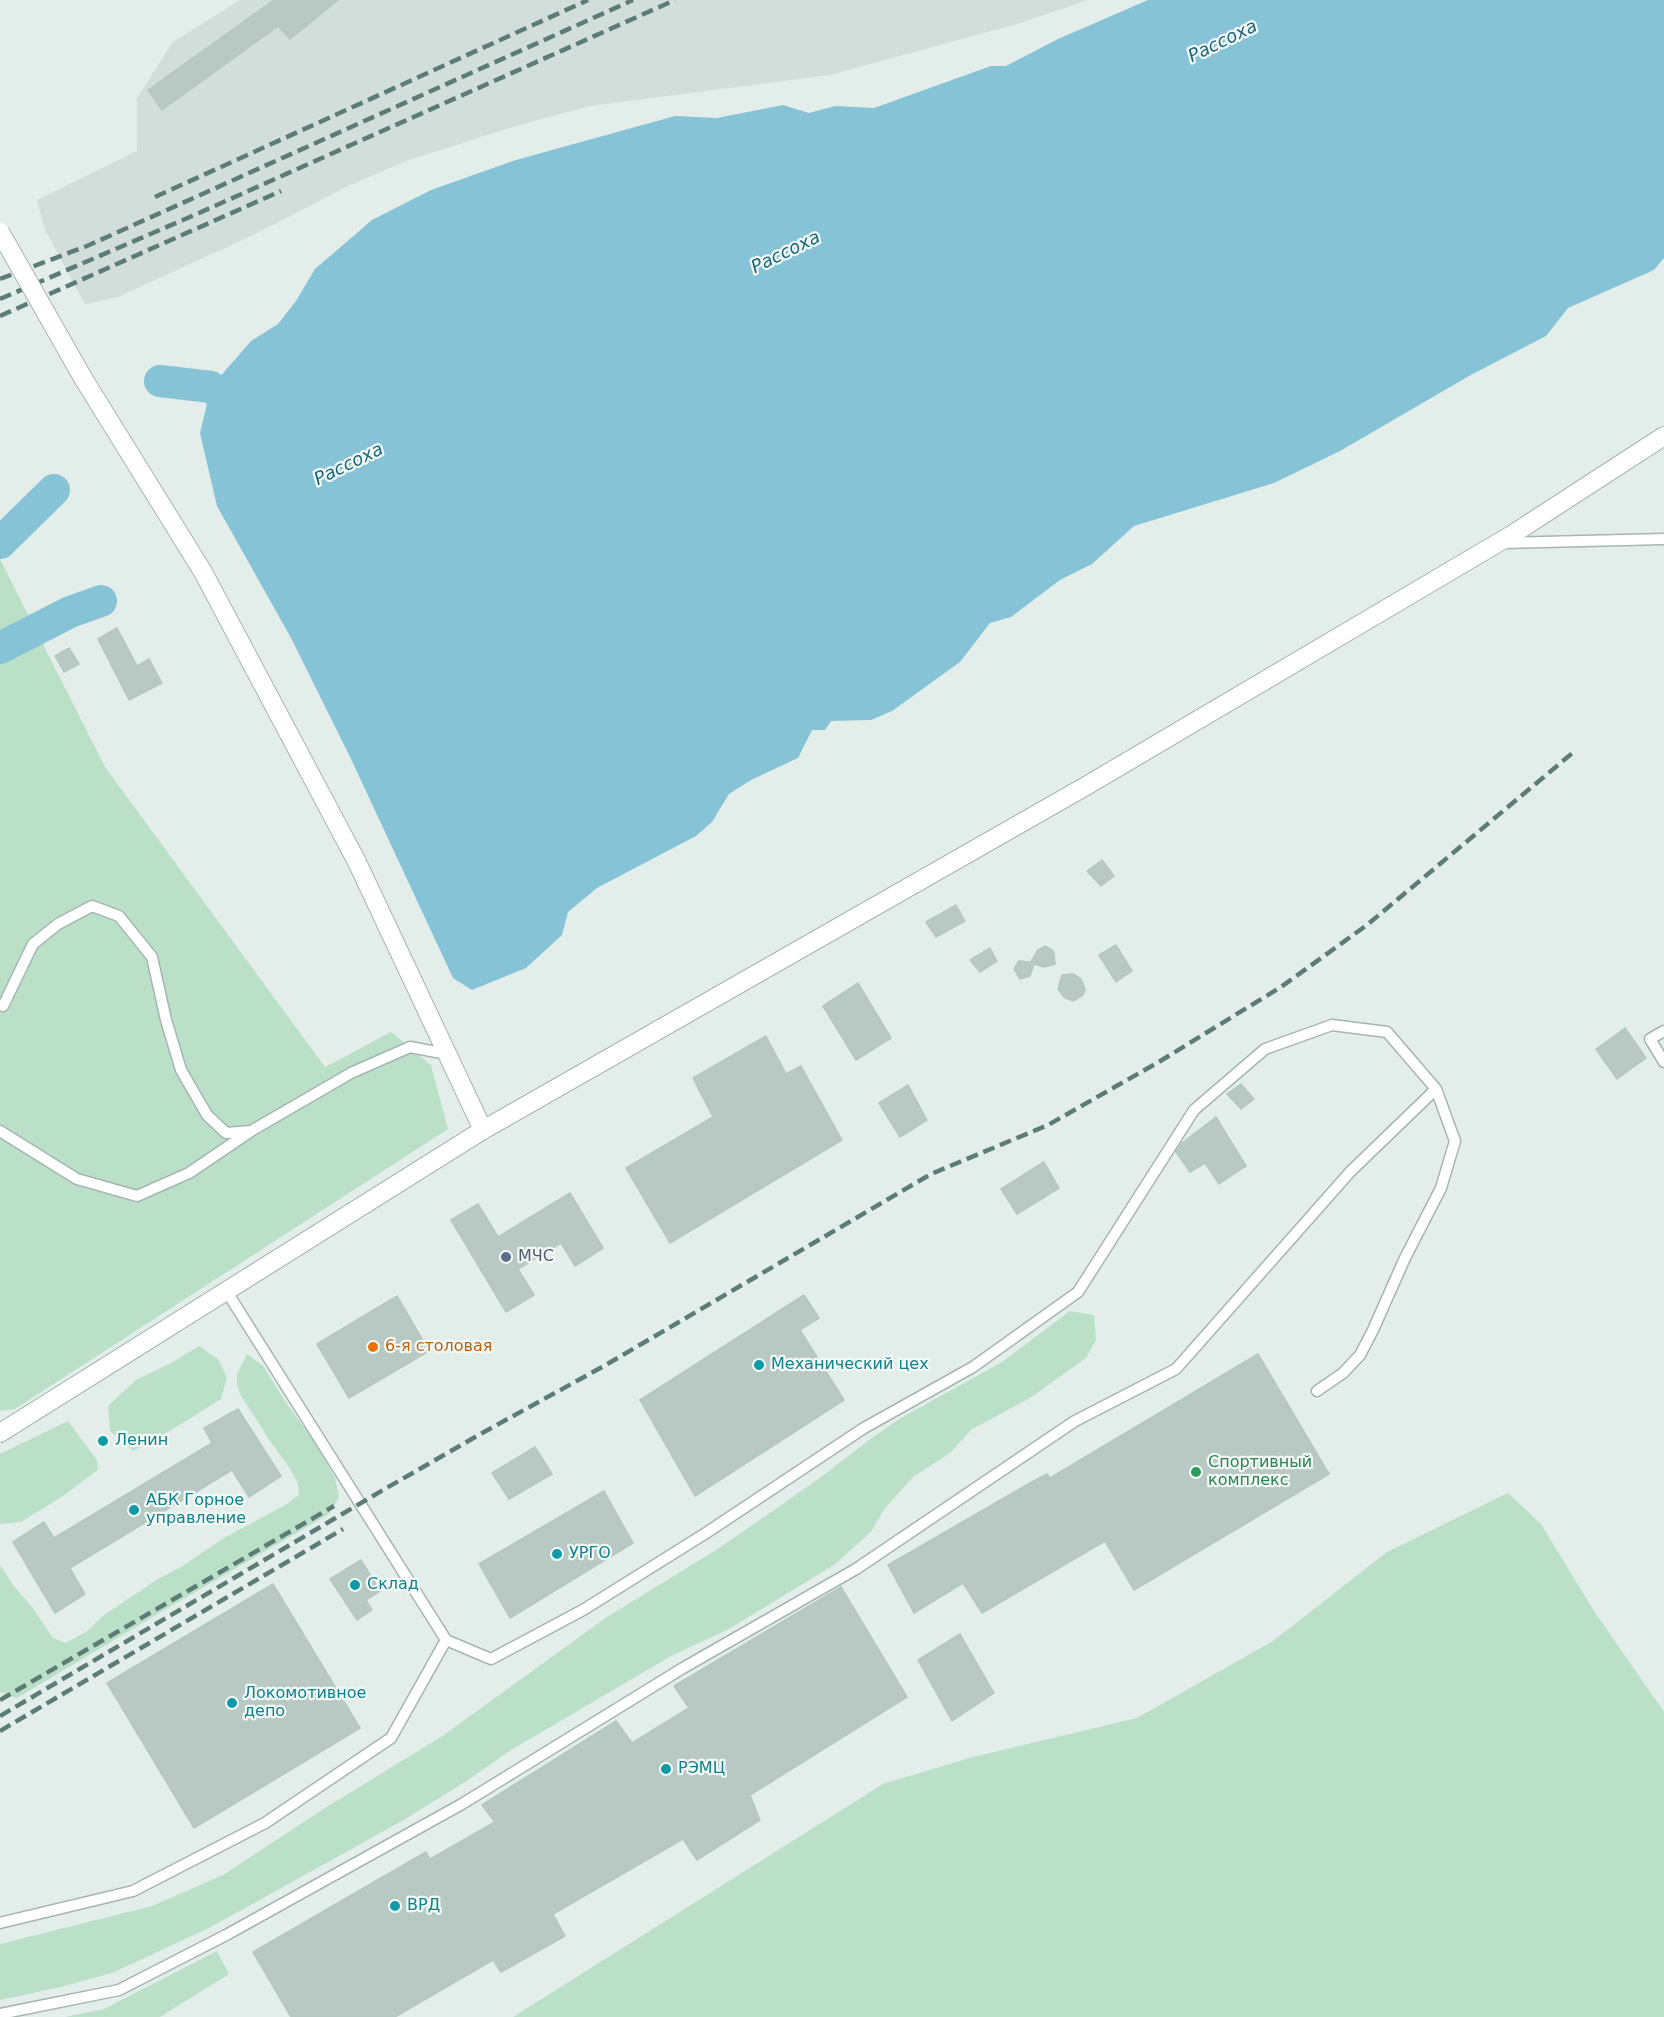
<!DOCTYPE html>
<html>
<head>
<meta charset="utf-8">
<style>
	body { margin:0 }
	canvas { display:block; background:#e3eeea }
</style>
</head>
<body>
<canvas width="1664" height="2017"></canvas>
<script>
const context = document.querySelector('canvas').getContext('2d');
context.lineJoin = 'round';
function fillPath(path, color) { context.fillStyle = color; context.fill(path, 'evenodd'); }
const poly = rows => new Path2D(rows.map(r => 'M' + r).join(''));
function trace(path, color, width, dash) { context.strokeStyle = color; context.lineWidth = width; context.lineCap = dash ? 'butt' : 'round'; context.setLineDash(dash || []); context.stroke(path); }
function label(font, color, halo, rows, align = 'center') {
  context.font = font + ' "DejaVu Sans",sans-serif'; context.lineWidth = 4.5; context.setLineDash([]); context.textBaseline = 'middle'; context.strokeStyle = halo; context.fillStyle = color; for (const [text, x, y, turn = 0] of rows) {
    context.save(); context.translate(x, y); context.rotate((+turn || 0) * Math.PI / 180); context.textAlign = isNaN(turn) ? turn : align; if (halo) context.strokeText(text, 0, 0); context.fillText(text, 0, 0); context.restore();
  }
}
const built = poly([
	[240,0,1088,0,1017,24,830,75,590,106,516,126,409,160,350,185,253,235,118,297,85,304,44,228,37,200,137,151,137,98,173,42]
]);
const green = poly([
	[0,559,105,767,325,1067,391,1032,431,1065,448,1129,15,1409,0,1411],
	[1070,1311,1094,1315,1096,1340,1086,1358,1033,1396,971,1430,950,1453,913,1477,885,1508,871,1532,834,1565,729,1629,671,1656,511,1750,465,1782,402,1821,209,1928,112,1973,61,1987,0,2000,0,1944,152,1906,223,1875,325,1808,441,1737,607,1617,716,1550,770,1513,821,1477,873,1437,901,1418,1002,1362],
	[199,1346,218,1359,227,1378,221,1399,157,1439,133,1451,110,1431,108,1406,136,1380,171,1363],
	[247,1354,263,1366,287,1404,316,1444,335,1478,339,1497,329,1514,156,1615,17,1698,0,1692,0,1565,13,1585,33,1608,53,1638,65,1643,86,1632,104,1615,158,1579,181,1567,224,1538,287,1504,299,1495,298,1484,289,1467,270,1441,240,1394,237,1384,237,1374],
	[68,1421,97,1460,98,1470,63,1496,21,1522,0,1524,0,1454],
	[1508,1493,1541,1524,1594,1611,1664,1712,1664,2017,513,2017,883,1784,973,1757,1137,1718,1273,1641,1387,1552],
	[217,1951,229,1974,160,2017,65,2017,104,2009]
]);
const water = poly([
	[1148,0,1664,0,1664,258,1654,270,1568,308,1546,336,1469,376,1340,451,1274,483,1134,526,1092,564,1060,580,1011,617,990,623,960,662,892,711,871,720,831,721,825,730,812,730,798,758,751,780,729,794,712,822,696,836,597,888,568,912,562,935,526,968,472,990,453,978,351,759,291,638,217,506,200,433,211,387,251,341,278,324,296,301,315,269,372,220,431,190,516,160,675,116,717,118,783,105,809,113,835,106,874,108,991,66,1006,66,1058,39]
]);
const river = poly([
	[160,381,211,387,244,413],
	[0,543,54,490],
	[0,648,70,612,101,601]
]);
const building = poly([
	[274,0,338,0,290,39,278,26,162,110,148,90,274,0],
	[117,628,137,666,149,659,162,683,129,700,98,639,117,628],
	[69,648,79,664,64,672,55,656,69,648],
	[1102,860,1114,876,1101,886,1087,871,1102,860],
	[956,905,965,921,936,937,926,922,956,905],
	[1116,945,1132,971,1116,982,1099,955,1116,945],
	[1045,946,1052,950,1054,953,1055,964,1044,967,1034,964,1030,976,1020,979,1014,969,1019,961,1031,962,1037,951,1045,946],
	[990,948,997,961,980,972,970,960,990,948],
	[1074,974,1081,979,1085,989,1083,995,1074,1001,1065,998,1058,989,1062,975,1074,974],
	[858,983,891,1038,856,1060,823,1006,858,983],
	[1625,1028,1646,1058,1617,1079,1596,1049,1625,1028],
	[766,1036,786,1074,801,1066,842,1140,670,1243,626,1168,713,1117,693,1078,766,1036],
	[1241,1084,1254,1099,1241,1109,1227,1094,1241,1084],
	[908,1085,927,1120,900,1137,879,1103,908,1085],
	[1216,1117,1246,1166,1219,1184,1205,1163,1190,1172,1176,1152,1182,1143,1216,1117],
	[1044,1162,1059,1188,1017,1214,1001,1189,1044,1162],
	[570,1193,603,1248,575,1266,561,1243,518,1269,534,1295,506,1312,451,1220,478,1204,498,1237,570,1193],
	[804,1295,819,1318,800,1330,844,1400,695,1496,640,1400,804,1295],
	[397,1296,429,1351,349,1398,317,1344,397,1296],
	[1258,1354,1329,1474,1134,1590,1105,1541,982,1613,963,1583,914,1613,888,1565,1030,1483,1047,1474,1050,1478,1258,1354],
	[238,1409,281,1476,249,1497,232,1470,70,1568,85,1594,55,1613,13,1542,44,1522,54,1538,212,1443,204,1428,238,1409],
	[535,1447,552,1474,509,1499,492,1473,535,1447],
	[604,1491,633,1543,510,1618,479,1564,604,1491],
	[361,1560,380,1591,366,1600,372,1610,357,1620,330,1579,361,1560],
	[273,1584,360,1728,194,1828,107,1683,273,1584],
	[841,1587,907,1697,750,1795,760,1820,697,1860,683,1839,553,1914,565,1936,501,1972,493,1960,395,2017,291,2017,253,1952,426,1852,430,1859,495,1822,482,1805,616,1721,632,1743,689,1708,674,1686,841,1587],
	[960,1634,994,1693,952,1721,918,1660,960,1634]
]);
const service = poly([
	[1502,543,1664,539],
	[3,1006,33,944,58,924,92,906,119,916,152,957,166,1020,181,1070,207,1115,226,1133,251,1131],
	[1664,1031,1650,1039,1664,1062],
	[0,1131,77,1179,137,1196,189,1173,251,1131,351,1073,410,1047,447,1054],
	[1317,1391,1343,1373,1360,1355,1373,1330,1405,1258,1441,1188,1455,1141,1436,1089],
	[0,1923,133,1891,265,1823,391,1738,446,1640],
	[0,2014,119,1990,228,1934,462,1804,683,1668,856,1569,1075,1421,1176,1369,1350,1172,1436,1089,1387,1032,1332,1025,1265,1049,1194,1110,1078,1292,973,1367,864,1428,706,1533,583,1610,491,1659,446,1640,227,1292]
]);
const minor = poly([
	[0,1433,483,1130]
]);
const tertiary = poly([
	[83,378,203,572,357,862,483,1130,1086,786,1513,534,1664,436]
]);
const rail = poly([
	[155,197,588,0],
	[0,279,87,246,633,0],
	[0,299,199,213,675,0],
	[0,316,281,191],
	[0,1700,334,1506],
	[0,1716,383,1490,484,1432,604,1366,931,1174,1048,1125,1157,1063,1281,987,1367,925,1576,750],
	[0,1731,343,1529]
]);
const tertiaryBridge = poly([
	[0,232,83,378]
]);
const markers = [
	[506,1257,6,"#5c6f8a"],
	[373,1347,6,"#e8710a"],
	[759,1365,6,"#0f9aa8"],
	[103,1441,6,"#0f9aa8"],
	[1196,1472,6,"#2e9e5b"],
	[134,1510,6,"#0f9aa8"],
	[557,1554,6,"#0f9aa8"],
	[355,1585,6,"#0f9aa8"],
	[232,1703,6,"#0f9aa8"],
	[666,1769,6,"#0f9aa8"],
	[395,1906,6,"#0f9aa8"]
];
const serviceNames = [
	["МЧС",518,1257]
];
const foodNames = [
	["6-я столовая",385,1347]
];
const cultureNames = [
	["Механический цех",771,1365],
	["Ленин",115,1441],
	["АБК Горное",146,1501],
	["управление",146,1519],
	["УРГО",569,1554],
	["Склад",367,1585],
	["Локомотивное",244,1694],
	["депо",244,1712],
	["РЭМЦ",678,1769],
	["ВРД",407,1906]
];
const leisureNames = [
	["Спортивный",1208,1463],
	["комплекс",1208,1481]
];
const waterNames = [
	["Рассоха",1223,42,-26],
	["Рассоха",786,253,-26],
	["Рассоха",349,465,-26]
];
fillPath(built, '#d1ded9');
fillPath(green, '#bae0c8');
fillPath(water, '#87c3d6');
trace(river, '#87c3d6', 32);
fillPath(building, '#b8c9c3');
trace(building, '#b4c8c1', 1.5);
trace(service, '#a5b6b2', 13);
trace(minor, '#a5b6b2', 20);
trace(tertiary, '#a5b6b2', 20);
trace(service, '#fff', 10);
trace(minor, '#fff', 18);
trace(tertiary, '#fff', 18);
trace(rail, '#5c7c76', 4.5, [12, 6]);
trace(tertiaryBridge, '#a5b6b2', 20, []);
trace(tertiaryBridge, '#fff', 18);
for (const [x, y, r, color] of markers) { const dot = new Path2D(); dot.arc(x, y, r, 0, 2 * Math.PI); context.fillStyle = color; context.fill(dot); trace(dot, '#f4faf7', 2); }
label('16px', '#4e5e75', '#f4faf7', serviceNames, 'left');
label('16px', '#c56008', '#f4faf7', foodNames, 'left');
label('16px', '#0d838f', '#f4faf7', cultureNames, 'left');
label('16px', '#27864d', '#f4faf7', leisureNames, 'left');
label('italic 18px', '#176681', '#f4faf7', waterNames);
</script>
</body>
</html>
